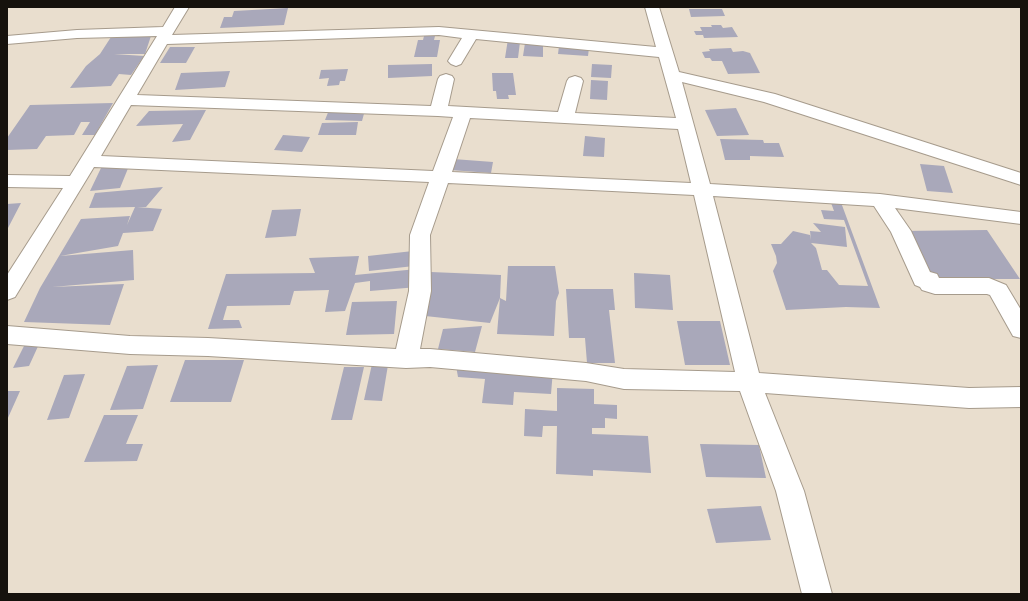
<!DOCTYPE html>
<html>
<head>
<meta charset="utf-8">
<style>
	body { margin:0 }
	#map { position:relative; width:1028px; height:601px; overflow:hidden; background:#e9dece; font-family:"Nunito Sans",sans-serif }
	canvas { display:block }
	.frame { position:absolute; inset:0; border:8px solid #16120d; pointer-events:none }
</style>
</head>
<body>
<div id="map">
<canvas width="1028" height="601"></canvas>
<div class="frame"></div>
</div>
<script>
const context = document.querySelector('canvas').getContext('2d');
context.lineJoin = 'round';
function fillPath(path, color) { context.fillStyle = color; context.fill(path, 'evenodd'); }
const poly = rows => new Path2D(rows.map(r => 'M' + r).join(''));
function trace(path, color, width, dash) { context.strokeStyle = color; context.lineWidth = width; context.lineCap = dash ? 'butt' : 'round'; context.setLineDash(dash || []); context.stroke(path); }
const building = poly([
	[288,8,284,25,220,28,224,17,232,17,234,11],
	[689,9,722,9,725,16,691,17],
	[711,25,721,25,723,28,732,27,738,37,704,38,703,35,696,35,694,31,702,31,700,27,712,27],
	[151,36,145,54,114,54,144,56,131,75,119,74,111,86,70,88,86,66,100,54,111,37],
	[424,36,435,36,434,40,440,40,437,57,414,57,418,40,423,40],
	[508,39,520,42,518,58,505,58],
	[525,43,543,43,543,57,523,56],
	[559,46,589,48,588,56,558,54],
	[170,47,195,47,186,63,160,63],
	[731,48,733,52,743,51,750,53,760,73,728,74,722,61,712,61,710,58,705,58,702,52,710,51,709,49],
	[432,64,432,76,388,78,388,65],
	[592,64,612,65,611,78,591,77],
	[348,69,345,81,340,81,339,85,327,86,329,78,319,79,321,70],
	[230,71,225,87,175,90,181,73],
	[492,73,513,73,516,95,508,95,509,99,497,99,496,91,493,91],
	[591,80,608,81,607,100,590,99],
	[113,103,95,135,82,135,90,122,81,122,74,135,46,136,37,149,7,150,7,138,30,105],
	[736,108,749,135,717,136,705,110],
	[206,110,190,140,172,142,183,124,136,126,149,111],
	[329,110,365,110,362,121,325,120],
	[358,122,356,135,318,135,322,123],
	[283,135,310,137,302,152,274,150],
	[585,136,605,138,604,157,583,156],
	[720,139,763,140,764,143,779,143,784,157,750,156,750,160,725,160],
	[453,159,493,162,491,173,450,170],
	[920,164,944,166,953,193,927,191],
	[129,166,120,188,90,191,101,168],
	[163,187,146,207,137,207,162,209,153,231,123,233,118,246,60,256,133,250,134,280,52,287,124,284,110,325,24,322,40,288,81,219,130,216,127,225,135,207,89,208,95,193],
	[839,197,880,308,846,307,786,310,773,271,777,263,776,256,771,244,781,244,793,231,810,235,811,240,810,231,821,232,813,223,845,227,847,247,811,243,816,248,822,270,827,270,839,285,868,286,844,220,824,219,821,210,834,211,830,200],
	[21,203,8,228,7,228,7,204],
	[301,209,296,236,265,238,272,210],
	[987,230,1020,279,929,279,901,231],
	[413,251,414,266,369,271,368,256],
	[359,256,355,275,417,269,418,287,370,291,370,281,355,283,345,311,325,312,329,290,294,291,290,305,227,306,223,320,239,320,242,328,208,329,226,274,315,273,309,258],
	[508,266,555,266,559,293,556,301,554,336,497,334,500,298,490,323,416,315,427,294,431,272,501,275,500,298,506,301],
	[634,273,670,275,673,310,635,308],
	[566,289,613,289,615,310,609,310,615,363,587,363,585,338,569,338],
	[397,301,394,334,346,335,352,302],
	[677,321,720,321,730,365,685,365],
	[482,326,475,352,438,349,443,329],
	[26,342,40,342,29,366,13,368],
	[185,360,244,360,231,402,170,402],
	[455,360,553,370,551,394,514,392,513,405,482,403,485,379,458,377],
	[372,364,388,365,382,401,364,400],
	[158,365,143,409,110,410,127,366],
	[344,367,364,367,352,420,331,420],
	[85,374,69,418,47,420,64,375],
	[557,388,594,389,594,404,617,405,617,419,605,418,605,428,592,428,592,434,648,436,651,473,593,470,593,476,556,474,557,426,543,426,542,437,524,436,525,409,557,411],
	[7,391,20,391,7,420],
	[104,415,138,415,126,444,143,444,137,461,84,462],
	[700,444,759,445,766,478,706,477],
	[761,506,771,540,716,543,707,509]
]);
const minor = poly([
	[175,7,189,7,172,35,439,27,656,47,645,7,659,7,679,72,775,94,1021,173,1021,185,764,102,682,82,710,184,880,194,1021,212,1021,224,895,208,911,231,930,272,937,274,939,278,989,278,1006,285,1021,310,1021,338,1013,336,990,295,987,294,935,294,922,290,920,287,915,285,891,232,874,206,713,196,759,373,969,388,1021,387,1021,407,969,408,765,393,804,491,832,594,802,594,776,491,740,391,624,389,586,381,430,367,406,368,208,356,130,354,7,344,7,326,130,336,208,338,396,349,409,291,410,235,429,182,94,167,15,297,7,300,7,275,63,188,7,187,7,175,70,176,157,36,77,38,7,44,7,36,77,30,163,27,175,7],
	[439,35,462,38,448,61,451,64,456,66,461,64,476,39,659,57,676,118,575,113,583,81,581,78,575,76,569,78,567,81,558,112,448,106,454,79,452,76,446,74,440,76,438,79,431,106,137,95,167,44,439,35],
	[131,105,438,116,453,117,433,171,101,156,131,105],
	[470,118,678,129,691,183,452,172,470,118],
	[448,183,694,195,735,372,624,369,586,363,430,349,420,349,431,291,430,235,448,183]
]);
fillPath(building, '#a9a8ba');
trace(minor, '#a69b8c', 2);
fillPath(minor, '#fff');
</script>
</body>
</html>
